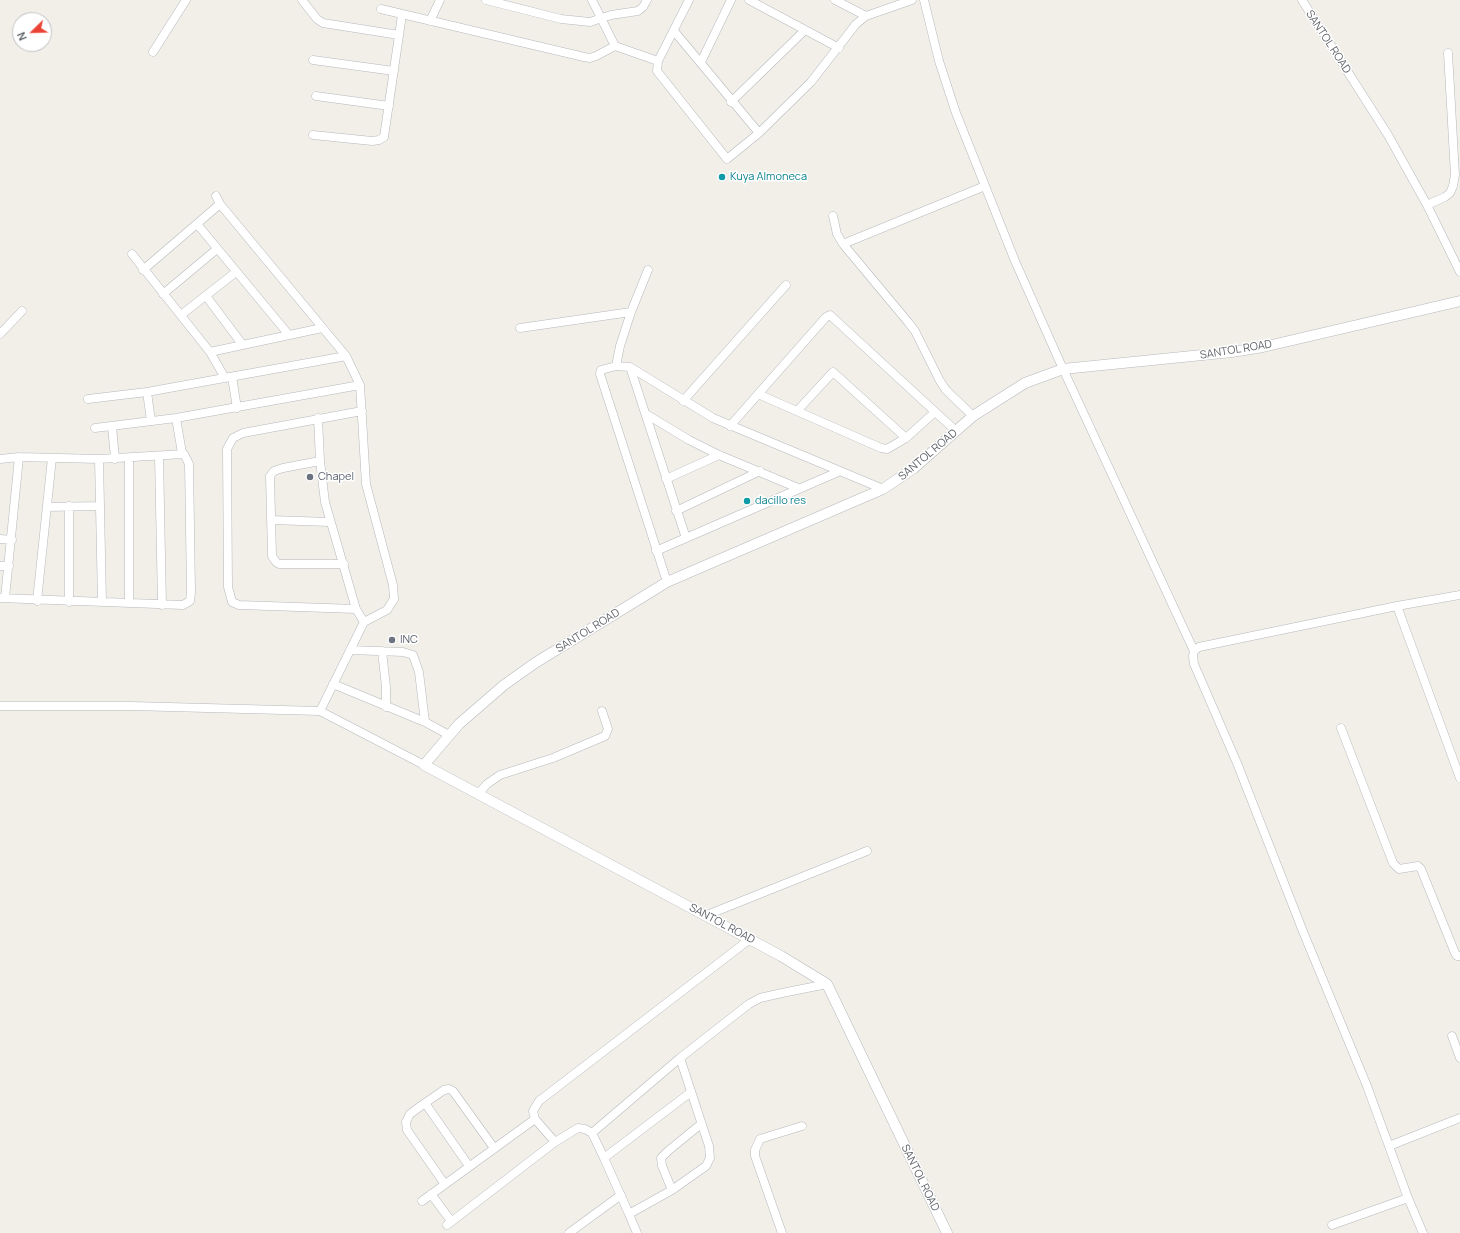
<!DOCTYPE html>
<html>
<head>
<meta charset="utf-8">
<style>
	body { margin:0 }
	#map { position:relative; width:1460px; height:1233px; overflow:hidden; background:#f1efe8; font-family:Manrope,sans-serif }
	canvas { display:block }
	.north { position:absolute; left:12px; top:12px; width:40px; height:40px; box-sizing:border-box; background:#fff; border:1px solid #bfc1c3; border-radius:50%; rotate:247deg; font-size:11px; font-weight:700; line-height:16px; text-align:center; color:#5f6368 }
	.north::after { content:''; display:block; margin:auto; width:14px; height:18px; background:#ea4335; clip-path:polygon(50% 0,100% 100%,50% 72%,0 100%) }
</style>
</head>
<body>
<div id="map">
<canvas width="1460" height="1233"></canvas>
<div class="north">N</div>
</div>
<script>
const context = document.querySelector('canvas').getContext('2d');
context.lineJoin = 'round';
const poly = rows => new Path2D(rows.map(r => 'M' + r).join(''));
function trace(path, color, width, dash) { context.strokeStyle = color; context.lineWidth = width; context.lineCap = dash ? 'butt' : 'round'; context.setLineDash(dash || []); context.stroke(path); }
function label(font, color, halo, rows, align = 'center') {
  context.font = font + ' Manrope,sans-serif'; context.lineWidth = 3; context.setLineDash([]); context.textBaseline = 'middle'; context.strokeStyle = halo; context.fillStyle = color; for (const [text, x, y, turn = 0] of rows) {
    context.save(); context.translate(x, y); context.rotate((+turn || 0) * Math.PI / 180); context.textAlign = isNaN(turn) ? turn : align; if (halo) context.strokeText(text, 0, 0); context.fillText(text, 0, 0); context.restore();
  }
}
const minor = poly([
	[302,0,317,19,323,23,399,35],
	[486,0,561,19,590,22,611,15,638,11,643,7,647,0],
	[592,0,615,46],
	[689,0,658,61,657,71,727,159,759,133,811,82,856,24,866,16],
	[749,0,839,48],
	[835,0,866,16,912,0],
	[924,0,939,61,956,113,1015,261,1063,369,1194,651],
	[1302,0,1388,135,1427,205,1460,272],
	[381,9,584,57,590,58,596,56,615,46,658,61],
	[430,21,440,0],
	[674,31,759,133],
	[153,52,186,0],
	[313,60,394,71],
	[701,62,731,0],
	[316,96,389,106],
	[731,102,805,30],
	[313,135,372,141,379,140,384,137,402,15],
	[216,196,220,204,346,356,360,385,366,484,393,585,394,599,387,610,364,622,320,711],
	[1427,205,1445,197,1450,193,1453,186,1455,175,1448,53],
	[833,216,837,234,843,244,908,322,915,331,940,381,946,390,973,416],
	[197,224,289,335],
	[843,244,985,186],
	[132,254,210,352,225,378],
	[143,270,220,204],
	[163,294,217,249],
	[206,296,242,344],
	[181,315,236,272],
	[520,328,631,312],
	[0,334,22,311],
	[210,352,322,328],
	[616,366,620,346,631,312,648,270],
	[630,367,686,538],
	[232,377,237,408],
	[147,392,151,421],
	[758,394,881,448,887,449,906,438,935,412],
	[88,399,147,392,346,356],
	[683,401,786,285],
	[798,410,833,372,906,438],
	[646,414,689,440,719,455,798,488],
	[176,418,182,453],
	[318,418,320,461,325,502,356,609,364,622],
	[112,426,115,459],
	[730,426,826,317,830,315,956,431],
	[95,428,176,418,360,385],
	[159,456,162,605],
	[0,459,19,457,99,459,184,454,189,464,191,592,190,601,183,605,0,598],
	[99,459,102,602],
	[320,461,283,468,274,471,270,476,272,556,276,562,279,564,344,564],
	[666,479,719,455],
	[69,506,69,602],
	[47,507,100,506],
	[676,511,760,471],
	[271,520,330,522],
	[0,539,12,540],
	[656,551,838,472],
	[0,566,9,566],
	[667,582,600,374,601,370,616,366,630,367,713,418,883,489],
	[5,598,19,457],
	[37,601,52,458],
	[129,603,129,458],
	[1397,606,1460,778],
	[356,609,239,605,232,602,228,587,227,449,233,438,243,433,362,411],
	[350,650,403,652,413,655,419,672,425,722],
	[382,651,386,687,386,707],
	[333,684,425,722,449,735],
	[0,706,131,706,320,711,424,765],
	[1341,728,1393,863,1399,869,1418,866,1421,869,1455,953,1457,956,1460,956],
	[478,794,487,784,500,775,553,758,605,736,608,729,602,711],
	[707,915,867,851],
	[750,939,539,1101,533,1111,535,1119,555,1142,578,1128,585,1129,592,1133,680,1058,749,1004,760,998,782,993,827,984],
	[1452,1036,1460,1058],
	[425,1103,469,1166],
	[592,1133,604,1158],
	[1389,1146,1460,1118],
	[444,1183,407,1130,406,1122,410,1114,425,1103,444,1090,449,1089,453,1091,494,1148],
	[672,1190,662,1166,661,1158,668,1151,701,1124],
	[431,1194,451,1221],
	[422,1201,535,1119],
	[629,1214,604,1158,691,1092],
	[447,1225,555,1142],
	[1332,1225,1408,1198],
	[569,1233,621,1195],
	[637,1233,629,1214,672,1190,706,1166,710,1158,709,1146,680,1058],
	[782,1233,755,1156,755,1150,760,1139,802,1126],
	[1423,1233,1408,1198,1367,1086,1304,934,1237,763,1194,664,1193,656,1194,651,1199,647,1397,606,1460,595]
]);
const tertiary = poly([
	[947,1233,827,984,781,956,424,765,459,724,504,685,535,663,667,582,883,489,914,468,973,416,1025,383,1063,369,1232,352,1263,347,1460,301]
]);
const markers = [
	[722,177,4,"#0f9aa8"],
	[310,477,4,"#6b7280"],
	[747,501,4,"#0f9aa8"],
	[392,640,4,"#6b7280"]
];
const streetNames = [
	["SANTOL ROAD",1328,42,57],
	["SANTOL ROAD",1236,350,-9],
	["SANTOL ROAD",928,455,-40],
	["SANTOL ROAD",588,631,-32],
	["SANTOL ROAD",722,924,28],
	["SANTOL ROAD",920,1178,64]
];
const cultureNames = [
	["Kuya Almoneca",730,177],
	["dacillo res",755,501]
];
const worshipNames = [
	["Chapel",318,477],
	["INC",400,640]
];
trace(minor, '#b5b8bc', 9);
trace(tertiary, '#b5b8bc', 11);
trace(minor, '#fff', 8);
trace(tertiary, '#fff', 10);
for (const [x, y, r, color] of markers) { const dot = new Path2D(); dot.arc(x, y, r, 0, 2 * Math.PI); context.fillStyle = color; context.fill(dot); trace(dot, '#fff', 1.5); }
label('11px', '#5f6368', '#fff', streetNames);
label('11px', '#0d838f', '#fff', cultureNames, 'left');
label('11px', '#5b616d', '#fff', worshipNames, 'left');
</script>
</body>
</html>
